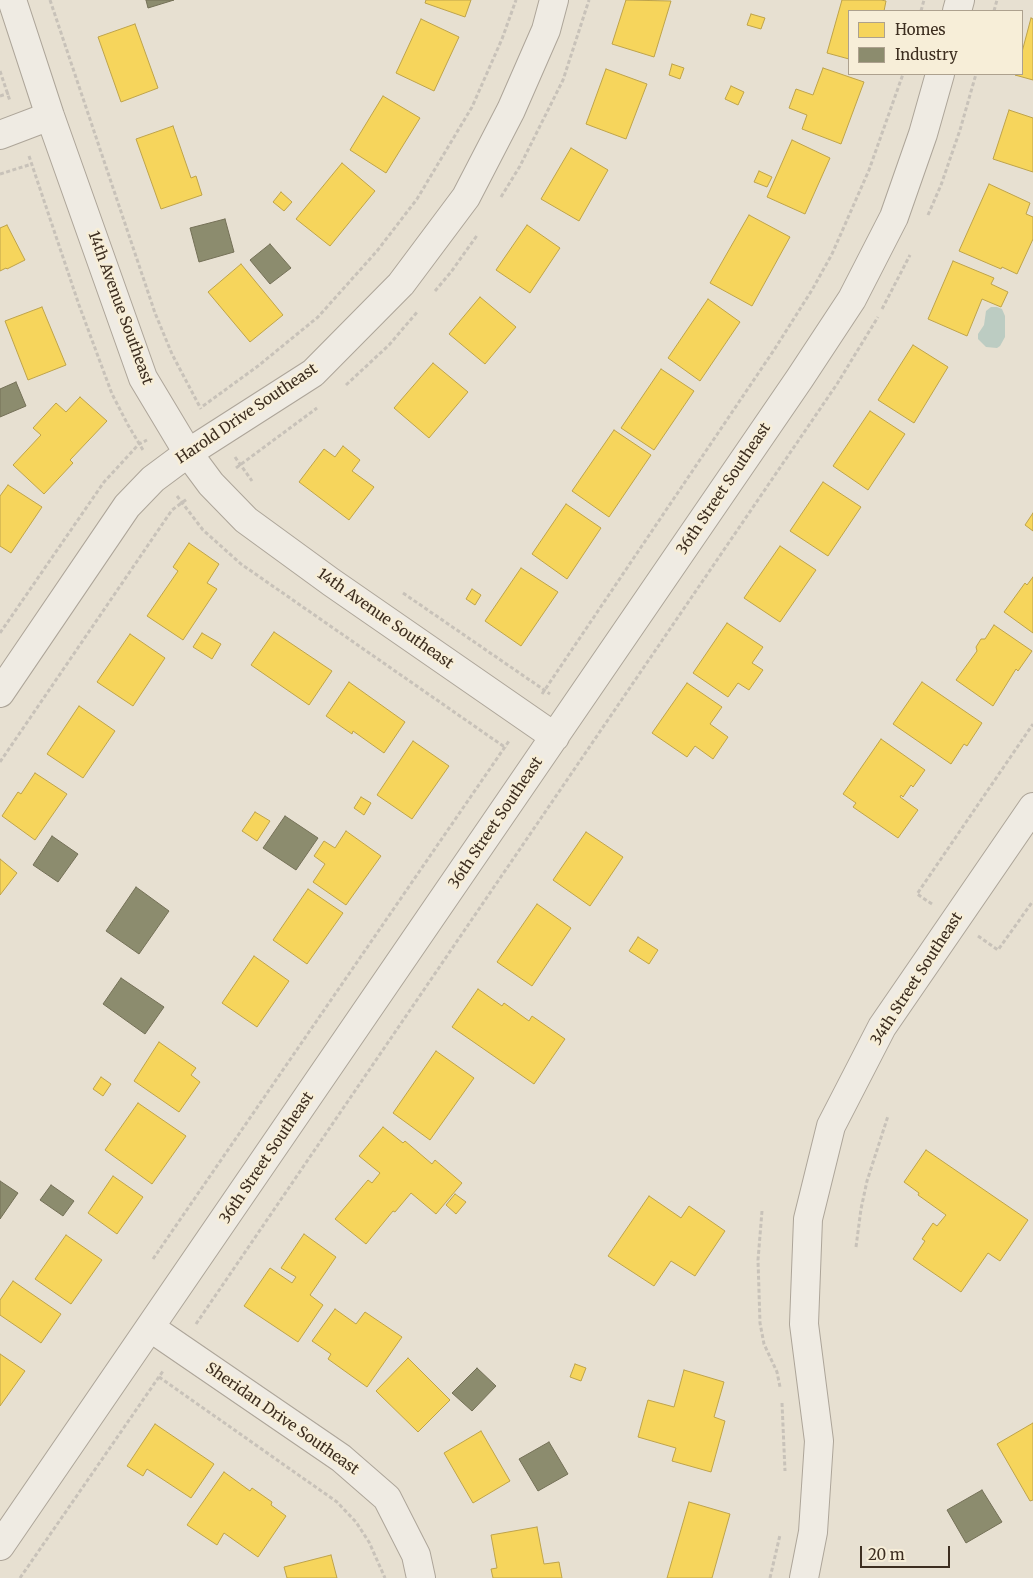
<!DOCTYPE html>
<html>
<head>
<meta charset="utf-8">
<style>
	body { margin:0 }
	#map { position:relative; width:1033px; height:1578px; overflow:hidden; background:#e7e0d1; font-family:Merriweather,serif }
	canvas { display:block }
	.legend { position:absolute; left:848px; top:10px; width:175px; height:65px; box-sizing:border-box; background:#f7eed8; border:1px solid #ada18e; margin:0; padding:6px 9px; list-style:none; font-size:15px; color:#3d2e20 }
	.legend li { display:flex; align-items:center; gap:10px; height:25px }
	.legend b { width:25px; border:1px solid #ada18e }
	.scale { position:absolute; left:860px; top:1546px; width:90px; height:22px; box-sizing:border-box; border:2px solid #3d2e20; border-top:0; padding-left:6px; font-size:15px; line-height:18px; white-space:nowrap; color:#3d2e20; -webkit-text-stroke:4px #f7eed8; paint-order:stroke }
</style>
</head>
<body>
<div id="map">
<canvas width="1033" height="1578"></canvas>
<ul class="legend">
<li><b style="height:14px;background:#f6d55c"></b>Homes</li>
<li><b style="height:14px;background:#8c8c6e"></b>Industry</li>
</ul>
<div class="scale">20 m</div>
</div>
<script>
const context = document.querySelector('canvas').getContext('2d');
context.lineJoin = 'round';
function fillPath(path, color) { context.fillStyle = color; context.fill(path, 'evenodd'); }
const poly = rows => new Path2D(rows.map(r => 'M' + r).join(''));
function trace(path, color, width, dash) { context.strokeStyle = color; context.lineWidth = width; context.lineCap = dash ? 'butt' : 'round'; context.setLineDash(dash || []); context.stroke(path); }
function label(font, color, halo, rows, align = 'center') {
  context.font = font + ' Merriweather,serif'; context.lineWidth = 5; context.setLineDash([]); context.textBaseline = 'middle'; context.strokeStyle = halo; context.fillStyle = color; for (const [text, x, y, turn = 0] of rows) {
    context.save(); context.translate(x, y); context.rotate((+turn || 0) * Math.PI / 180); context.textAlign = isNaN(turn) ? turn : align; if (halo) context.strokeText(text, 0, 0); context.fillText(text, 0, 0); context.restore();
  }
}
const water = poly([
	[991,307,997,307,1002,309,1005,316,1005,337,1000,346,997,348,986,347,978,339,978,334,984,325,986,311]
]);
const homes = poly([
	[426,0,471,0,465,17,425,3,426,0],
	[626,0,671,1,654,57,612,44,626,0],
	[842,0,881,0,886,1,884,11,849,11,849,59,827,53,842,0],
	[751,14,765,18,761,29,747,25,751,14],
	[1031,18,1033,19,1033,80,1015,75,1022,74,1022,52,1031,18],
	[421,19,459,37,434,91,396,73,421,19],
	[135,24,158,88,121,102,98,37,135,24],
	[672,64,684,68,680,79,669,75,672,64],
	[823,68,864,82,841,144,802,129,807,115,789,108,796,89,813,95,823,68],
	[606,69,647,84,626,139,586,124,606,69],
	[731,86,744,92,738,105,725,99,731,86],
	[383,96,420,118,386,173,350,150,383,96],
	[1009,110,1033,118,1033,172,993,159,1009,110],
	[173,126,191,178,196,176,202,195,161,209,136,139,173,126],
	[792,140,830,158,805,214,767,197,792,140],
	[571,148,608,170,579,221,541,199,571,148],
	[342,163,375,191,330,246,296,219,342,163],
	[759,171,772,177,767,187,754,182,759,171],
	[989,184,1030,203,1026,214,1033,217,1033,239,1017,274,1002,267,1001,269,959,251,989,184],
	[281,192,292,202,284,211,273,202,281,192],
	[749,215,790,237,752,306,710,283,749,215],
	[7,225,25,260,7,269,6,268,0,271,0,228,7,225],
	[527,225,560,248,530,293,496,270,527,225],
	[953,261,994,278,991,284,1008,292,1001,307,982,299,967,336,928,319,953,261],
	[241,264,283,315,250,342,208,292,241,264],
	[480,297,516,327,485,364,449,334,480,297],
	[708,299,740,322,700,381,668,358,708,299],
	[42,307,66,365,28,380,5,321,42,307],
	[913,345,948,367,914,423,878,400,913,345],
	[433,363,468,392,429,438,394,408,433,363],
	[661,369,694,391,654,450,621,428,661,369],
	[80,397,107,421,70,460,73,463,44,494,13,465,41,435,33,428,56,403,66,412,80,397],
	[870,411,905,434,868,490,833,466,870,411],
	[614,430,651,455,609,517,572,491,614,430],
	[343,446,360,460,352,471,374,487,349,520,299,482,324,449,335,457,343,446],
	[823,482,861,507,828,556,790,531,823,482],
	[8,485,42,507,11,553,0,546,0,496,8,485],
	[566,504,601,528,567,579,532,554,566,504],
	[1033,513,1033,531,1025,525,1033,513],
	[189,543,219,564,207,583,217,589,183,640,147,616,178,571,173,567,189,543],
	[780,546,816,570,780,622,744,598,780,546],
	[521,568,558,592,521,646,485,621,521,568],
	[1033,577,1033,633,1004,612,1025,583,1027,585,1033,577],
	[472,589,481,595,475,605,466,599,472,589],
	[727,623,763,647,752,663,763,670,749,690,738,683,728,697,693,673,727,623],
	[994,625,1032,651,1018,671,1016,669,993,706,956,680,977,651,976,647,981,639,985,639,994,625],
	[274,632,332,671,309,705,251,665,274,632],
	[202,633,221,644,212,659,193,647,202,633],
	[130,634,165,658,133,706,97,682,130,634],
	[349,682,405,722,384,753,353,731,352,734,326,716,349,682],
	[922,682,982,723,967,746,964,744,951,764,893,724,922,682],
	[687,683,722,707,710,724,728,737,713,759,695,746,687,757,652,733,687,683],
	[79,706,115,731,83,778,47,754,79,706],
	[881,739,925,770,913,787,911,785,903,797,901,795,900,797,918,810,898,838,853,807,856,803,843,794,881,739],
	[413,741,449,766,412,819,377,795,413,741],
	[35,773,67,794,35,840,2,816,18,792,21,794,35,773],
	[361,797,371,803,364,815,354,808,361,797],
	[255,812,270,821,257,841,242,831,255,812],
	[346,831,381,856,346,905,313,882,325,864,314,856,324,841,335,848,346,831],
	[586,832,623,857,590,906,553,880,586,832],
	[0,859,17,873,0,895,0,859],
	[308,889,343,913,307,964,273,940,308,889],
	[537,904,571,928,532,986,497,962,537,904],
	[638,937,658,950,649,964,629,951,638,937],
	[254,956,289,981,257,1027,222,1003,254,956],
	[478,989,502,1006,504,1003,529,1021,532,1016,565,1039,534,1084,452,1027,478,989],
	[159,1042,196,1068,191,1075,200,1082,179,1112,134,1081,159,1042],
	[436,1051,474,1078,430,1140,393,1113,436,1051],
	[101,1077,111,1084,103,1096,93,1089,101,1077],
	[138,1103,186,1136,152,1184,105,1150,138,1103],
	[383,1127,403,1143,405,1141,432,1164,435,1160,462,1183,436,1214,411,1193,395,1212,393,1211,366,1244,335,1219,368,1180,372,1183,380,1173,359,1156,383,1127],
	[926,1150,1028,1220,1000,1261,988,1253,961,1292,913,1259,925,1241,922,1239,933,1223,937,1226,946,1215,918,1195,919,1193,904,1182,926,1150],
	[113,1176,143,1197,117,1234,88,1213,113,1176],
	[455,1194,466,1202,456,1214,446,1205,455,1194],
	[649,1196,681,1218,689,1206,725,1231,695,1276,671,1261,654,1286,608,1256,649,1196],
	[304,1234,336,1257,310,1295,323,1305,298,1342,244,1306,270,1268,292,1283,296,1277,281,1268,304,1234],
	[66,1235,102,1260,71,1304,35,1279,66,1235],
	[13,1281,61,1314,41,1343,0,1315,0,1300,13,1281],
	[335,1309,356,1324,365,1312,402,1337,367,1387,328,1359,331,1354,312,1341,335,1309],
	[0,1354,25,1371,0,1406,0,1354],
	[408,1358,450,1400,418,1432,376,1391,408,1358],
	[575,1364,586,1368,581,1381,570,1377,575,1364],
	[684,1370,724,1382,714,1417,725,1421,711,1472,672,1461,676,1448,638,1437,648,1400,674,1407,684,1370],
	[1033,1423,1033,1500,1030,1501,997,1444,1033,1423],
	[155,1424,214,1464,191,1498,147,1469,143,1476,127,1466,155,1424],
	[481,1431,510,1481,473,1503,444,1453,481,1431],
	[224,1472,250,1491,252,1488,272,1502,271,1505,286,1516,258,1557,224,1533,217,1545,187,1525,224,1472],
	[689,1502,730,1514,712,1578,667,1578,689,1502],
	[537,1527,544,1564,559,1562,562,1578,493,1578,491,1569,497,1568,491,1535,537,1527],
	[331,1555,337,1578,287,1578,284,1567,331,1555]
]);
const industry = poly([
	[146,0,174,0,148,8,146,0],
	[225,219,234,252,199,262,190,228,225,219],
	[270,244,291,268,270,284,250,260,270,244],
	[16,382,26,406,0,417,0,389,16,382],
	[285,816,318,838,296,870,263,848,285,816],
	[52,836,78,854,58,882,33,865,52,836],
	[136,887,169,911,139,954,106,931,136,887],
	[121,978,164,1007,145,1034,103,1004,121,978],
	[0,1181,18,1193,0,1219,0,1181],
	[51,1185,74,1201,63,1216,40,1200,51,1185],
	[477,1368,496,1386,472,1411,452,1393,477,1368],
	[549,1442,568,1474,538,1491,519,1459,549,1442],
	[982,1490,1002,1522,966,1543,947,1510,982,1490]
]);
const path = poly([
	[50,0,155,313,172,354,201,409],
	[921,11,924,0],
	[994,11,997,0],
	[0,71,10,101],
	[0,96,9,93],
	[29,156,79,305,112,394,128,425,143,450],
	[0,174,32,164],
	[501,197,520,166,563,80,589,0],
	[928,215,941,185,960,130,976,74],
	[435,291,451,272,478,234],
	[882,309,910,255],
	[346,385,389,345,418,311],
	[203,406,258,366,318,317,377,251,417,199,472,107,502,39,516,0],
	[235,457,252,481],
	[236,468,317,408],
	[177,496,203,530,241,564,506,748],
	[403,593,550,694],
	[0,633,104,482,139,444,147,440],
	[542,694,774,350,812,290,832,254,869,170,903,74],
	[0,762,172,510,187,499],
	[932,904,917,894,1033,724],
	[978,936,998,950,1033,901],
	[762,1211,758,1260,760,1323,764,1344,777,1372,780,1387],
	[856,1247,861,1209,867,1181,888,1116],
	[153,1259,509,741],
	[196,1324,837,384,878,317],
	[159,1377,337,1502,356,1522,369,1542,385,1578],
	[782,1403,785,1471],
	[20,1578,163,1371],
	[770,1578,780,1535]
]);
const street = poly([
	[12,0,50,116,143,378,188,453,211,484,246,520,331,582,555,737],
	[957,11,960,0],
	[0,135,50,116],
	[0,693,127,506,153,479,188,453,313,373,401,284,466,197,511,110,546,30,554,0],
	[151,1328,341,1458,387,1498,416,1555,421,1578],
	[0,1546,800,378,852,299,894,217,923,134,940,74],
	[804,1578,813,1532,819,1441,804,1324,808,1219,831,1126,882,1027,1033,807]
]);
const streetNames = [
	["14th Avenue Southeast",120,308,70],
	["Harold Drive Southeast",247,414,-34],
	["36th Street Southeast",724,489,-56],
	["14th Avenue Southeast",385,619,35],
	["36th Street Southeast",496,823,-56],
	["34th Street Southeast",917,979,-57],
	["36th Street Southeast",267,1158,-56],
	["Sheridan Drive Southeast",282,1419,35]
];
fillPath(water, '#bcccc2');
fillPath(homes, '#f6d55c');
trace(homes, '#bea34a', 1);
fillPath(industry, '#8c8c6e');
trace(industry, '#747057', 1);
trace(street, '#ada599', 30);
trace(path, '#c8c2b9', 3, [4, 2.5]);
trace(street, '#efebe3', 28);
label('15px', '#3d2e20', '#f7eed8', streetNames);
</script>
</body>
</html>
